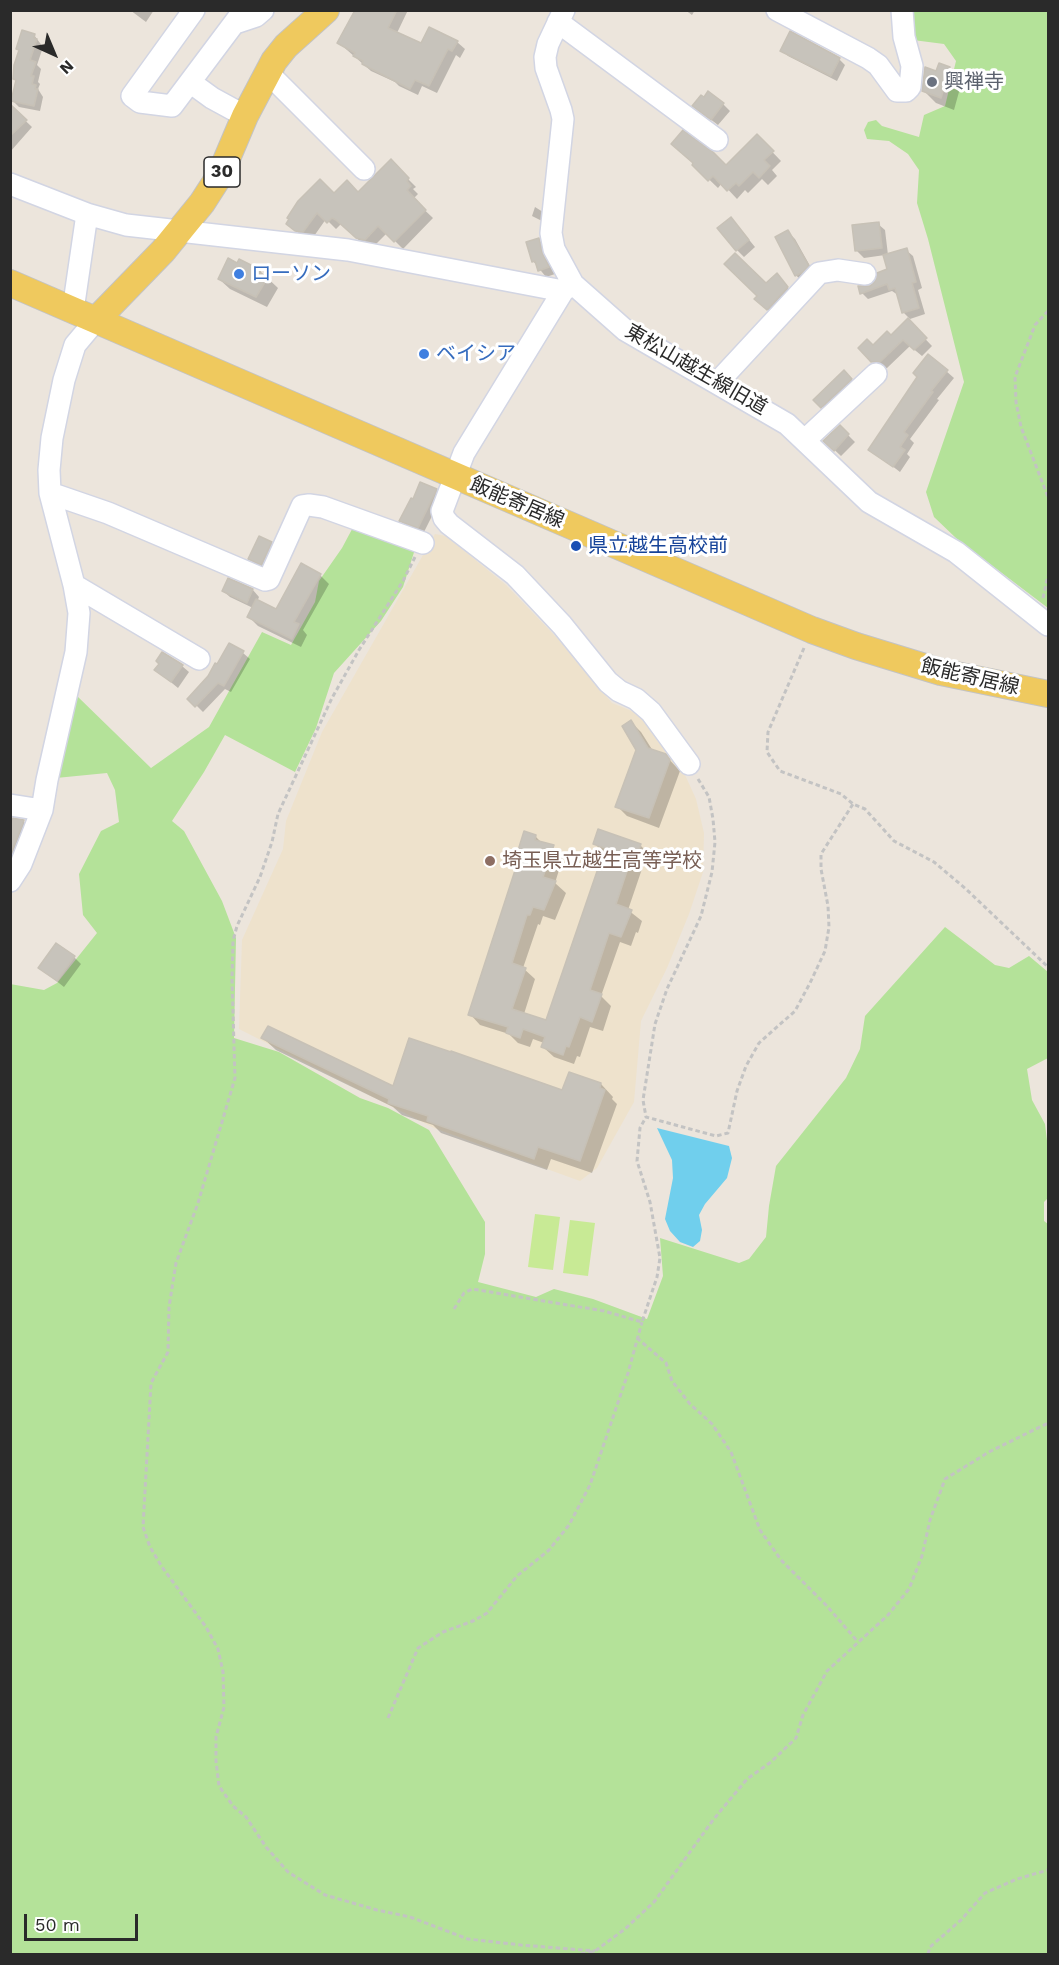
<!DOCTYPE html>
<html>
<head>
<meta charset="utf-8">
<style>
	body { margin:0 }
	#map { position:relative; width:1059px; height:1965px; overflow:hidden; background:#ece5dc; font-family:"Work Sans",sans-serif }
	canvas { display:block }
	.frame { position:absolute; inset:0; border:12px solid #2a2a2a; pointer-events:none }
	.north { position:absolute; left:24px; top:24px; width:60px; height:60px; -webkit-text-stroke:4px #fff; paint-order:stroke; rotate:136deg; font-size:16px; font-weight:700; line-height:24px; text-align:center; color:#2a2a2a }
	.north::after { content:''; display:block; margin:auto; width:21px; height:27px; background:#2a2a2a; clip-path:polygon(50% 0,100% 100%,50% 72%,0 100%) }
	.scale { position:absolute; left:24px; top:1914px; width:114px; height:27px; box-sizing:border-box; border:3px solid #2a2a2a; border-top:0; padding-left:8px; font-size:18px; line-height:21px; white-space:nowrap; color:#2a2a2a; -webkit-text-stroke:4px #fff; paint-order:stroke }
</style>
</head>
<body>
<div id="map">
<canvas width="1059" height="1965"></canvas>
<div class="frame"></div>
<div class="north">N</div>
<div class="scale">50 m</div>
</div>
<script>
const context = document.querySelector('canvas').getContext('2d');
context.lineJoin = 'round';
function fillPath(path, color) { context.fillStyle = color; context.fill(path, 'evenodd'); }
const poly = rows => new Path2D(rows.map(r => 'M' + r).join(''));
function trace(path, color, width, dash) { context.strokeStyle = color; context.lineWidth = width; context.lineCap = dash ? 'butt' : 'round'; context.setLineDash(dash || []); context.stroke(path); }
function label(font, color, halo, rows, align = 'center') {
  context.font = font + ' "Work Sans","Noto Sans JP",sans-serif'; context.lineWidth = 6; context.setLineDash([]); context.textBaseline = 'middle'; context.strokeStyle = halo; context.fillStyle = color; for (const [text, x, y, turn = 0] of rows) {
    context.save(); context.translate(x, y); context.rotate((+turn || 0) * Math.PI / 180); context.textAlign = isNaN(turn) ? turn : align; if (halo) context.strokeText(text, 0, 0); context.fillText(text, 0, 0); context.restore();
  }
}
const education = poly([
	[435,534,446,536,506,585,559,640,612,703,639,714,686,777,696,799,704,833,703,872,689,914,667,968,641,1021,634,1102,597,1168,580,1181,434,1128,239,1029,242,940,283,849,286,821,322,732]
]);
const green = poly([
	[892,11,1048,11,1048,608,957,539,934,517,926,492,964,382,928,239,917,203,919,170,908,154,889,141,867,139,864,130,868,122,876,120,882,126,919,137,924,115,945,106,956,61,944,44,913,40],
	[358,518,416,546,403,587,381,621,334,673,316,728,295,772,225,735,204,772,172,821,184,831,222,901,236,938,234,1038,279,1052,360,1098,388,1108,429,1130,485,1222,485,1254,478,1282,536,1297,554,1289,593,1299,647,1319,663,1276,660,1238,739,1263,749,1259,766,1237,769,1206,776,1166,846,1078,860,1049,865,1016,945,927,995,965,1009,968,1029,956,1048,972,1048,1058,1027,1069,1032,1100,1045,1124,1048,1149,1048,1198,1044,1202,1044,1221,1048,1224,1048,1954,11,1954,10,984,44,990,57,983,97,933,83,915,79,874,101,831,119,822,115,790,107,773,56,778,76,695,151,768,209,727,262,632,291,645,315,602,319,581,342,548]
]);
const pitch = poly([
	[535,1214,560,1217,553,1270,528,1267],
	[570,1220,595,1223,588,1276,563,1273]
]);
const water = poly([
	[657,1128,729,1146,732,1158,727,1178,705,1204,699,1215,702,1230,700,1241,693,1247,680,1242,670,1231,665,1219,673,1178,672,1160]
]);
const shadow = poly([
	[130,10,154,10,146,22],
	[361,10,408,10,397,33,422,45,457,42,465,49,460,58,456,55,437,93,422,86,418,95,399,86,395,82,371,71,339,43],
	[685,10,695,10,692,15],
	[34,35,43,47,37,65,41,69,38,82,40,84,38,89,43,97,40,111,19,107,13,101,17,81,14,79],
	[782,50,839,59,845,65,837,81,788,56],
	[950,68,962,81,954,110,936,103,923,90,937,73],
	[723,104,730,111,718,125,701,112],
	[11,107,32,127,10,152,10,111],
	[757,136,781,161,772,170,777,176,768,185,762,179,748,193,745,190,737,199,722,183,718,188,694,165,726,167],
	[391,162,416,187,413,189,418,194,413,199,433,218,403,249,387,233,373,247,365,246,341,224,336,229,326,219,312,239,305,239,288,224,334,195,358,194],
	[535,207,543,212,542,221,532,216],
	[878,224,885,230,888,255,906,250,913,256,922,288,918,290,925,314,910,319,903,312,898,295,892,291,868,299,862,293,889,270,885,255,864,258,857,251],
	[737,225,755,247,744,257,737,250],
	[788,232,795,239,814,273,802,282,796,275],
	[539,240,545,246,548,260,555,274,546,277,533,261],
	[260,271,278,288,267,307,230,289,219,279],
	[783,282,794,295,775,316,763,305,759,296,766,285],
	[908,321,932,346,922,356,910,346,887,368,880,369,860,348,873,347,891,337],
	[929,356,954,378,937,399,939,400,910,439,914,443,907,454,910,457,900,472,870,449,919,377],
	[844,372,858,386,829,413,816,400],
	[840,427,855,442,841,456,825,441],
	[436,490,442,496,424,532,406,526,400,520],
	[271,543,278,550,268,570,256,565,250,559],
	[320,575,329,584,303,630,307,635,301,647,258,626,249,617,253,608,230,597,223,591,228,580,253,590,259,597,257,602,277,611],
	[243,653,250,659,231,692,225,689,203,712,189,698,209,677],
	[161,664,182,666,189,672,178,688,156,670],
	[631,722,641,732,653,751,665,755,680,771,659,828,627,816,617,806,638,750],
	[14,820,24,822,30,828,10,863,10,826],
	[536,837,542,843,553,847,563,857,555,883,566,893,555,920,543,916,540,925,538,924,523,968,535,979,524,1014,547,1022,605,854,594,843,640,845,651,856,647,867,643,866,628,910,642,921,638,933,636,932,631,946,620,942,601,996,611,1006,603,1031,590,1027,580,1057,577,1056,574,1064,554,1057,543,1047,544,1043,533,1039,530,1047,518,1043,509,1034,480,1025,470,1014],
	[74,957,81,964,64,987,40,968],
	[263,1038,394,1088,563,1092,601,1084,613,1097,612,1099,617,1104,592,1173,551,1159,547,1170,441,1133,433,1125,402,1115,393,1107,276,1050]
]);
const building = poly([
	[355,10,397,10,388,28,421,43,429,27,458,41,452,51,448,49,429,86,415,80,410,89,362,64,363,61,353,56,355,53,337,43,355,10],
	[22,30,35,34,34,38,37,39,30,60,36,62,31,76,34,76,32,84,36,85,35,89,38,89,34,106,11,101,16,80,13,79,14,65,19,50,16,49,22,30],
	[790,31,840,58,831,76,780,51,790,31],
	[939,63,950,67,941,98,922,91,925,67,936,71,939,63],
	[708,91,724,103,711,120,692,106,701,95,704,97,708,91],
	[10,104,27,120,10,136,10,104],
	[683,130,713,152,726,165,757,134,774,151,764,160,770,166,759,178,753,172,739,186,736,183,727,191,713,176,708,181,692,165,693,163,671,144,683,130],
	[391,159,409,178,407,181,411,186,407,190,426,210,394,242,378,226,365,240,356,238,336,220,332,218,327,223,317,213,303,232,295,231,286,224,289,219,287,218,298,201,320,179,334,193,347,180,358,192,391,159],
	[731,217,749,240,736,251,717,228,731,217],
	[879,222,882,248,855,251,852,225,879,222],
	[788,230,809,266,803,272,795,276,775,237,788,230],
	[539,238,542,252,549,267,538,271,535,261,532,262,526,242,539,238],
	[907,248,916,282,912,283,919,308,902,313,895,288,889,290,887,284,860,294,858,286,870,286,875,281,877,273,887,269,883,255,907,248],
	[735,253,766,283,777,273,788,287,767,310,754,299,757,296,724,264,735,253],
	[228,258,237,263,239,259,261,270,259,273,268,277,256,297,218,279,228,258],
	[908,318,927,338,914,350,903,340,880,362,871,362,858,348,867,339,873,345,887,331,891,335,908,318],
	[928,354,948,370,931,391,933,392,904,432,908,435,900,447,905,450,893,467,868,450,917,377,913,373,928,354],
	[844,370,852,379,821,408,813,400,844,370],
	[840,425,849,434,834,451,823,441,840,425],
	[420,482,437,489,418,528,399,521,411,498,413,499,420,482],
	[259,536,272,542,261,565,248,559,259,536],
	[301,563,321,574,294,622,299,624,292,639,247,617,256,599,276,609,301,563],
	[228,578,253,589,247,603,222,591,228,578],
	[229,643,244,651,224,686,218,683,195,707,187,699,208,676,215,663,217,664,229,643],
	[162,652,183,665,171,682,154,670,159,664,156,661,162,652],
	[631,720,648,748,666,754,670,760,649,818,615,807,636,750,622,726,631,720],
	[13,818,24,820,10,856,10,823,13,818],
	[598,829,641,844,636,858,632,856,616,904,632,910,621,937,609,933,590,990,602,994,592,1022,580,1017,569,1047,566,1046,563,1055,541,1047,545,1037,523,1029,520,1038,506,1033,508,1027,468,1015,519,858,516,857,524,831,536,835,535,840,554,845,543,877,556,881,544,910,533,907,530,915,527,915,512,963,526,968,512,1009,546,1020,605,848,593,844,598,829],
	[56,943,75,956,57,981,38,968,56,943],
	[268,1026,393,1086,409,1038,451,1052,451,1051,562,1090,569,1072,601,1083,600,1088,605,1090,580,1161,538,1147,534,1159,427,1121,428,1116,388,1103,389,1099,261,1038,268,1026]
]);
const path = poly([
	[1048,311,1035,325,1015,377,1016,402,1021,427,1048,497],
	[415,557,403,581,359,650,332,698,278,814,272,842,260,877,237,926,233,941,232,979,235,1078,198,1203,176,1263,169,1307,168,1352,151,1383,143,1527,150,1547,162,1567,206,1627,218,1649,223,1672,224,1707,216,1737,216,1761,219,1786,233,1806,246,1817,266,1847,288,1872,325,1895,377,1910,410,1917,468,1939,521,1945,595,1951],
	[1043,598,1048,575],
	[804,648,768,732,767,752,780,771,841,794,853,804,865,809,894,841,934,862,966,889,1048,967],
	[698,779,709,797,713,819,715,842,712,872,701,916,667,989,655,1024,643,1100,646,1117,716,1136,728,1133,737,1091,746,1066,759,1043,795,1011,810,983,825,951,829,927,828,906,821,869,821,854,853,804],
	[454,1309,464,1293,472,1289,604,1311,642,1322,657,1277,660,1258,650,1202,637,1161,640,1128,646,1117],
	[637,1338,666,1363,672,1381,690,1404,712,1424,731,1452,760,1530,781,1560,827,1606,858,1642],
	[388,1718,418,1648,443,1632,473,1621,487,1613,517,1576,549,1550,569,1525,590,1485,628,1373,642,1322],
	[581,1954,595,1951,625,1929,654,1902,713,1820,747,1779,771,1762,796,1738,803,1715,827,1671,888,1615,909,1589,922,1556,930,1520,945,1479,989,1452,1048,1423],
	[928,1954,930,1947,961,1920,985,1893,1017,1879,1048,1870]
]);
const minor = poly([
	[194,10,132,96,140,102,172,106,244,10],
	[564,10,548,44,545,57,546,68,561,110,563,119,551,233,554,249,573,284,625,330,787,424,869,502,956,552,1048,625],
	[777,10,868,58,878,65,897,91,906,91,910,87,912,66,904,37,902,10],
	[558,22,717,140],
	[235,23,256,16,263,10],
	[267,72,364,169],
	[190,82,212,98,245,116],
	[10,184,87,214,126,225,348,250,563,291],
	[573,284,563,291,464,453,442,511,444,518,449,524,515,575,562,625,608,682,619,691,636,699,651,712,689,764],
	[73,310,87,214],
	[717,383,819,273,838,270,865,274],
	[805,440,876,374],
	[50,493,108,513,265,580,269,579,302,506,309,505,323,507,423,543],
	[74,585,199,659],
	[10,805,42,810],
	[10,881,21,864,42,810,47,780,76,652,79,613,74,585,50,493,49,470,52,438,64,380,75,345,96,320]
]);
const major = poly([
	[10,283,812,630,856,646,941,672,1048,694],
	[96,320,163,251,202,203,220,175,245,116,274,61,286,46,326,10]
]);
const markers = [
	[932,82,6,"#6b7280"],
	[239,274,6,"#3f7fe0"],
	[424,354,6,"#3f7fe0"],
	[576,546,6,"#1a4fb4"],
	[490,861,6,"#8d6e63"]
];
const shields = [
	[222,172,36]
];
const shieldNames = [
	["30",222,172]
];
const worshipNames = [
	["興禅寺",944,82]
];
const shopNames = [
	["ローソン",251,274],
	["ベイシア",436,354]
];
const streetNames = [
	["東松山越生線旧道",696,370,30],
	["飯能寄居線",517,503,23],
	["飯能寄居線",970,677,13]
];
const transitNames = [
	["県立越生高校前",588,546]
];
const educationNames = [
	["埼玉県立越生高等学校",502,861]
];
fillPath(education, '#eee2cc');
fillPath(green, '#b4e299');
fillPath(pitch, '#c8ea95');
fillPath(water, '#70cfed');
fillPath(shadow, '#0003');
fillPath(building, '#c7c3bb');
trace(building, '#c7c1b6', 1.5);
trace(minor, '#d2d5e3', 24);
trace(major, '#c3c3c3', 28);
trace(path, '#c3c3c3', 3, [4.5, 3]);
trace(minor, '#fff', 21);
trace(major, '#efc95e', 26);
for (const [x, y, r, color] of markers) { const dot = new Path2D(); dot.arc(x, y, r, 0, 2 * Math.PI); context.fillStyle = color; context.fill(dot); trace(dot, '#fff', 2); }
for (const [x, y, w] of shields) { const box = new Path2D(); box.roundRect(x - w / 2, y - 15, w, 30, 4.5); context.fillStyle = '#fff'; context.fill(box); trace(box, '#2a2a2a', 1.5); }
label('bold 18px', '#2a2a2a', null, shieldNames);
label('20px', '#5b616d', '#fff', worshipNames, 'left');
label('20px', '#366cbe', '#fff', shopNames, 'left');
label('20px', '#2a2a2a', '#fff', streetNames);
label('20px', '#164399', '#fff', transitNames, 'left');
label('20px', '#785e54', '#fff', educationNames, 'left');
</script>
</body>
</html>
